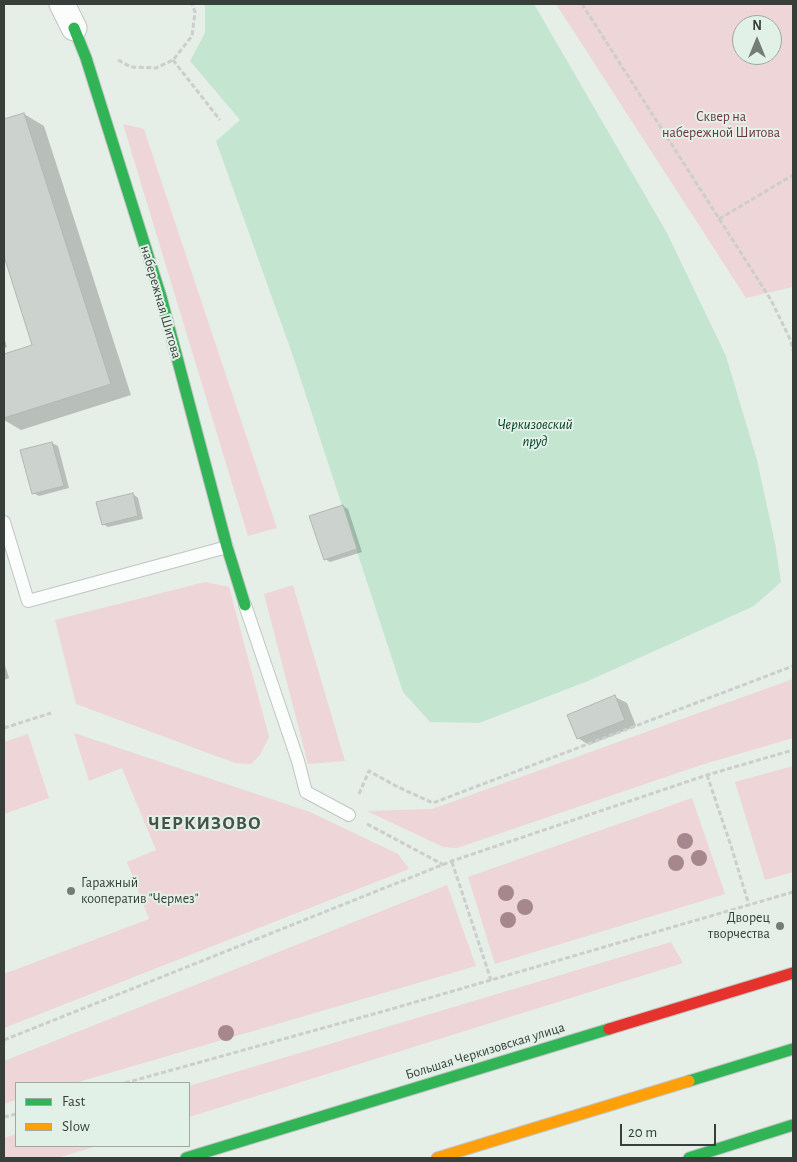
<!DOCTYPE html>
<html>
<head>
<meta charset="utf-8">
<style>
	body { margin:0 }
	#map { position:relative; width:797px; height:1162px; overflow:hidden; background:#e6eee8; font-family:"Alegreya Sans",sans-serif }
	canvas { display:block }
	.frame { position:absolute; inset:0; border:5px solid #383e3a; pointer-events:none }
	.legend { position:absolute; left:15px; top:1082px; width:175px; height:65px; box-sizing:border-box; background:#e2f1e7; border:1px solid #9ea9a2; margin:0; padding:6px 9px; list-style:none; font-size:15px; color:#383e3a }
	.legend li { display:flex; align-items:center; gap:10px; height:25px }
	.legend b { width:25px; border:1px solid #9ea9a2 }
	.north { position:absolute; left:732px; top:15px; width:50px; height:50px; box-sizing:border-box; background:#e2f1e7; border:1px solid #9ea9a2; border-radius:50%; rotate:0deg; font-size:14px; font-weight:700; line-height:20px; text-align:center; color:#383e3a }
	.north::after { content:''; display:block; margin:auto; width:18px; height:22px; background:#757c77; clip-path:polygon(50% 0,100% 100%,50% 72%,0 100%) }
	.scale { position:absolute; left:620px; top:1124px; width:96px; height:22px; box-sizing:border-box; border:2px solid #383e3a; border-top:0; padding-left:6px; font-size:15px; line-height:18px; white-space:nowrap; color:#383e3a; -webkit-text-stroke:4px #e2f1e7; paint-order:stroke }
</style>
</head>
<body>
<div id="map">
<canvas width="797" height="1162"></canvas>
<div class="frame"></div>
<ul class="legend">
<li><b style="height:6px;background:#30b455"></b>Fast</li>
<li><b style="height:6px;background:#ff9f0a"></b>Slow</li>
</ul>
<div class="north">N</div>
<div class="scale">20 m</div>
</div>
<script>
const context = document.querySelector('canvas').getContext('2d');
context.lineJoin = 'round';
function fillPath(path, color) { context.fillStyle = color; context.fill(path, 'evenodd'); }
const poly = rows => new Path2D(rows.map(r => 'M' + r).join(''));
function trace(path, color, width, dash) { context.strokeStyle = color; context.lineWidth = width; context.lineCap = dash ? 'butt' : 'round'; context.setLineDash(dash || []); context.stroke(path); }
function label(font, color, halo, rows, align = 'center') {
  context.font = font + ' "Alegreya Sans",sans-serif'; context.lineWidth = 4; context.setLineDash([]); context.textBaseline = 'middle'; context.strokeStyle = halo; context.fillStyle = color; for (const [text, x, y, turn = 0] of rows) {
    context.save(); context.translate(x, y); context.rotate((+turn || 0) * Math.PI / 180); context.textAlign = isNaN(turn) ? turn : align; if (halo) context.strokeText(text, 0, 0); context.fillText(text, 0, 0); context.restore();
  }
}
const green = poly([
	[556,4,793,4,793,287,746,298],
	[742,25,772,25,772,55,742,55],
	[123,124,144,129,277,528,248,536],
	[205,582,229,587,269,737,260,755,251,764,235,763,76,704,55,620],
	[293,585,345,761,308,764,264,594],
	[793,679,793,738,701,765,457,848,443,847,367,811,432,809],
	[74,733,310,812,398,854,409,869,4,1028,4,974,149,919,127,862,156,850,122,768,89,781],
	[28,734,49,798,4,814,4,742],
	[793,766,793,872,765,880,735,782],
	[692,798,725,894,495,964,468,877],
	[447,885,476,966,75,1083,16,1083,16,1100,4,1104,4,1061],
	[671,942,683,963,189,1117,189,1086],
	[16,1134,16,1146,97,1146,57,1158,4,1158,4,1138]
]);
const water = poly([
	[205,4,534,4,667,233,726,356,757,460,775,543,781,582,754,606,588,681,479,723,430,722,403,692,294,359,216,141,240,120,190,61,205,33]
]);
const shadow = poly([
	[24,114,44,126,131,395,21,430,4,420,4,355,34,346,4,252,4,120],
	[4,337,7,347,4,348],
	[52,443,58,446,69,488,39,496,33,493],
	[133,494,138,498,143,519,108,527,103,524],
	[343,506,348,509,362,552,330,562,325,559],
	[4,662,9,678,4,680],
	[615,697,627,703,636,726,589,745,578,738]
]);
const building = poly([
	[24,113,111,384,4,418,4,354,32,345,4,256,4,119,24,113],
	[52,442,64,486,32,494,20,450,52,442],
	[133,493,138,516,102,525,96,502,133,493],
	[343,505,357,549,324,560,309,516,343,505],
	[615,695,625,720,577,739,567,715,615,695]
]);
const path = poly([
	[582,4,771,300,791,341,793,351],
	[118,60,131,67,156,68,173,60,192,36,195,12,192,4],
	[173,60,220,120],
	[719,219,793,175],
	[4,728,51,713],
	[707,775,731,846,749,905],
	[359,794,369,771,396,786,433,803,793,666],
	[367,824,444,865],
	[452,862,491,980],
	[4,1040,452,861,707,775,793,750],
	[125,1083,388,1010,793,892],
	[4,1117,16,1114]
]);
const lane = poly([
	[4,522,28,601,227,547],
	[245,605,298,761,306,792,349,815]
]);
const street = poly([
	[62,4,74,28]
]);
const fast = poly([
	[74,28,86,58,161,297,227,547,245,605],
	[689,1081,793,1049],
	[186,1158,609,1029],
	[689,1158,793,1125]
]);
const slow = poly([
	[437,1158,689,1081]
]);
const jam = poly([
	[609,1029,793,973]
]);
const trees = [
	[685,841],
	[699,858],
	[676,863],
	[506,893],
	[525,907],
	[508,920],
	[226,1033]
];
const markers = [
	[71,891,5,"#757c77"],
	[780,926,5,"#757c77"]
];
const parkNames = [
	["Сквер на",721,117],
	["набережной Шитова",721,133]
];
const streetNames = [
	["набережная Шитова",161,302,74],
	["Большая Черкизовская улица",485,1051,-17]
];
const poiNames = [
	["Гаражный",81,883],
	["кооператив \"Чермез\"",81,899],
	["Дворец",770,918,"right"],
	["творчества",770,934,"right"]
];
const waterNames = [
	["Черкизовский",535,424],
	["пруд",535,441]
];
const districtNames = [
	["ЧЕРКИЗОВО",205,823]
];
fillPath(green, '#eed5d8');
fillPath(water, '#c4e6d0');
fillPath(shadow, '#0003');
fillPath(building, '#ccd2ce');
trace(building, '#b1b7b3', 1);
trace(lane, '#c0c5c1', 14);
trace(street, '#c0c5c1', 27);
trace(fast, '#c0c5c1', 13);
trace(slow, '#c0c5c1', 13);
trace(jam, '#c0c5c1', 13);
trace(path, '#cbcecb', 3, [5, 2.5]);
trace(lane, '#fbfcfc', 12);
trace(street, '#fbfcfc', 25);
trace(fast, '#30b455', 11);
trace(slow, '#ff9f0a', 11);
trace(jam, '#e5322d', 11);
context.fillStyle = '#a6878d';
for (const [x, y] of trees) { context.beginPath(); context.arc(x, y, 8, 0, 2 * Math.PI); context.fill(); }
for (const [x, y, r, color] of markers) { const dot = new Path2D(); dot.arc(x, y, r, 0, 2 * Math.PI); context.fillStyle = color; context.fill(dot); trace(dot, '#e2f1e7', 2); }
label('14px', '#713242', '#e2f1e7', parkNames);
label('14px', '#383e3a', '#e2f1e7', streetNames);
label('14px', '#383e3a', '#e2f1e7', poiNames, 'left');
label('italic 15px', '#023b21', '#e2f1e7', waterNames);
context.letterSpacing = '1px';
label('bold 19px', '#46524a', '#e2f1e7', districtNames);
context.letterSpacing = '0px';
</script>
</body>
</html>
